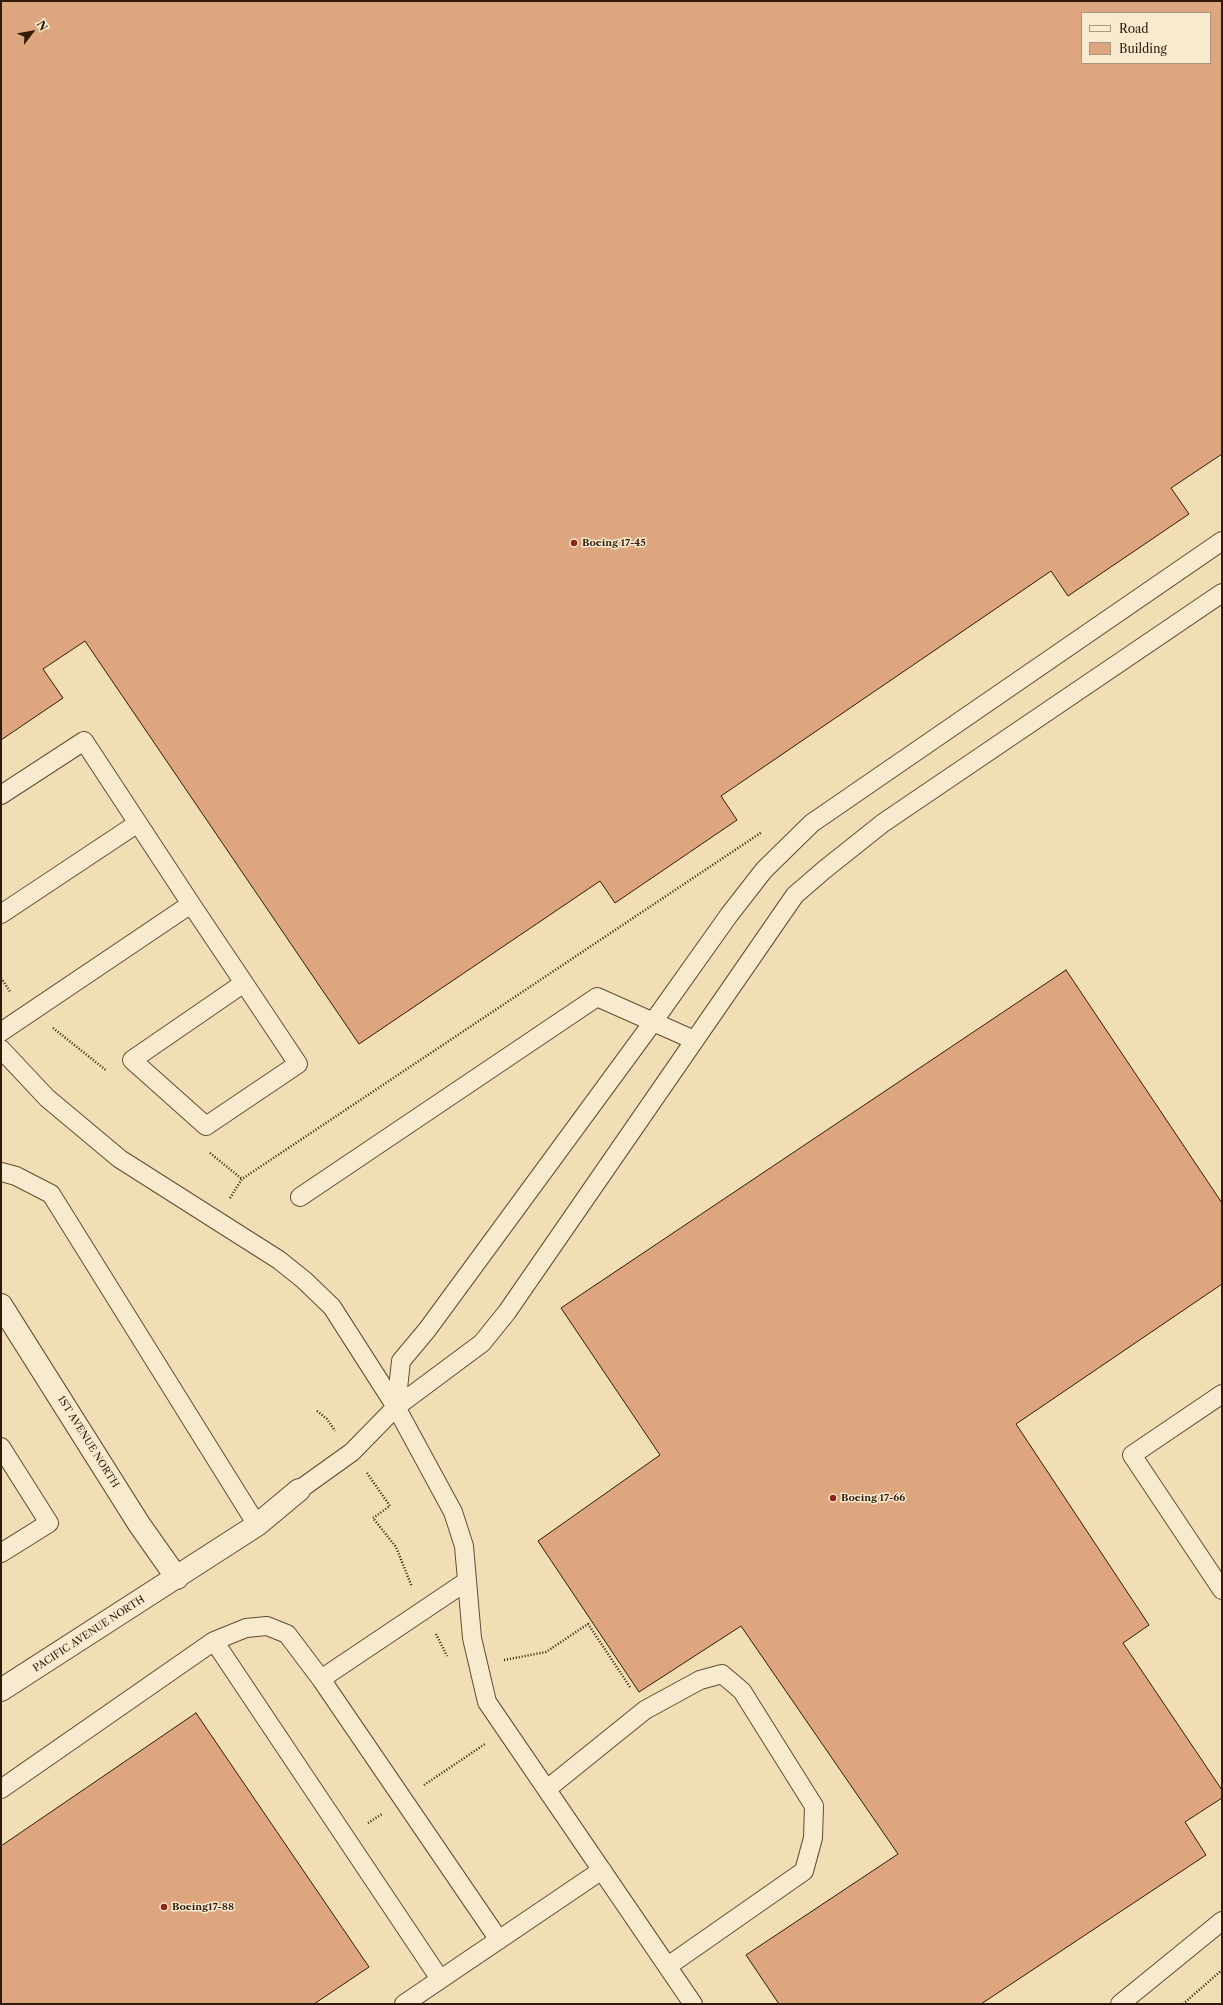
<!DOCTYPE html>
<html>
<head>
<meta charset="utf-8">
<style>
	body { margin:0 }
	#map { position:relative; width:1223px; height:2005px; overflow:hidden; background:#f2deb5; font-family:"Libre Caslon Text",serif }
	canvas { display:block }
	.frame { position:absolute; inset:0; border:2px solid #301b0a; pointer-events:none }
	.legend { position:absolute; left:1081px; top:12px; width:130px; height:52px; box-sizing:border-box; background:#f7eacf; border:1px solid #a79780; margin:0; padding:5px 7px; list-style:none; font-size:12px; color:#301b0a }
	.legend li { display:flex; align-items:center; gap:8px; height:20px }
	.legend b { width:20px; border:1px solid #a79780 }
	.north { position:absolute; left:12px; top:12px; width:40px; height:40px; -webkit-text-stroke:3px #f7eacf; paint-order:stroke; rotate:58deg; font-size:11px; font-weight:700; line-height:16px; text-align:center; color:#301b0a }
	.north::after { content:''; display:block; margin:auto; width:14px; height:18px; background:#301b0a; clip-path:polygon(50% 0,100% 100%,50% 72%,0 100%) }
</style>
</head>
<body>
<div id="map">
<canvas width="1223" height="2005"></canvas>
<div class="frame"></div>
<ul class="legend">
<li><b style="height:5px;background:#f7eacf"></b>Road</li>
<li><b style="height:11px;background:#dea67e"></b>Building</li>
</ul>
<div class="north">N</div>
</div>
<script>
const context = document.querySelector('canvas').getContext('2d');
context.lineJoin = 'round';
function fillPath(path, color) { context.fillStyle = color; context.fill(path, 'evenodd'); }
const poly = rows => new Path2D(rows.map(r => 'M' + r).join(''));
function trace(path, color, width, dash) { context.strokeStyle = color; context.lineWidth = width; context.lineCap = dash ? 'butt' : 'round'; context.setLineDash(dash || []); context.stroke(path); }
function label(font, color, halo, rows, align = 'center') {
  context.font = font + ' "Libre Caslon Text",serif'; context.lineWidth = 3; context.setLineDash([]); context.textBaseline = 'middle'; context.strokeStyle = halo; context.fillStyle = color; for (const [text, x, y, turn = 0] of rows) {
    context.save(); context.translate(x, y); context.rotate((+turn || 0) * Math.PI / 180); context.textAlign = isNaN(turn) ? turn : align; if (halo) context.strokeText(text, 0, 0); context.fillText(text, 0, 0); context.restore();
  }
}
const building = poly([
	[1,1,1222,1,1222,454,1171,488,1189,514,1068,596,1051,571,721,796,737,820,615,903,600,881,359,1044,85,641,43,669,63,698,1,740,1,1],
	[1082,13,1210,13,1210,63,1082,63,1082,13],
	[1066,970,1222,1203,1222,1284,1016,1424,1149,1625,1123,1643,1222,1790,1222,1798,1185,1822,1206,1855,981,2004,779,2004,746,1955,898,1854,741,1626,639,1692,538,1541,660,1455,561,1308,1066,970],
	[196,1713,369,1967,314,2004,1,2004,1,1846,196,1713]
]);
const path = poly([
	[1,978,11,993],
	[53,1028,107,1071],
	[210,1153,242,1179],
	[230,1198,242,1179,762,832],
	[317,1411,327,1419,335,1431],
	[367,1473,390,1506,373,1518,396,1547,412,1587],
	[436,1634,447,1656],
	[504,1660,546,1652,588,1624,630,1687],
	[424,1785,485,1744],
	[368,1823,382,1814],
	[1183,2004,1222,1970]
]);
const service = poly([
	[1,795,84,741,191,904],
	[1,914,138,823],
	[1,1032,191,904,244,983,298,1064,206,1126,132,1060,244,983],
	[1,1049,47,1098,120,1159,279,1260,304,1280,332,1307,396,1407,453,1512,464,1546,472,1638,487,1702,693,2004],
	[1,1172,16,1176,51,1194,257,1525],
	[300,1197,597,997,694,1040],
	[1222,1394,1132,1455,1222,1590],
	[396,1407,401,1361,427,1330,653,1022,729,915,764,870,812,823,1222,541],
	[1,1447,49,1523,1,1553],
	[299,1490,352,1452,396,1407,482,1343,507,1312,795,895,824,870,883,823,1222,593],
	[214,1641,440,1979],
	[321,1679,499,1940],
	[1,1789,214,1641,246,1628,267,1626,287,1634,321,1679,467,1581],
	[547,1789,645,1710,700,1680,722,1674,742,1691,814,1806,813,1838,804,1871,668,1966],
	[404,2004,602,1870],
	[1120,2004,1222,1921]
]);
const tertiary = poly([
	[1,1305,139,1524,177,1578],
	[1,1690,257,1525,299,1490]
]);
const markers = [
	[574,543,4,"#8f2418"],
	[833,1498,4,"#8f2418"],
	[164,1907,4,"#8f2418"]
];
const poiNames = [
	["Boeing 17-45",582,543],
	["Boeing 17-66",841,1498],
	["Boeing17-88",172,1907]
];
const streetNames = [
	["1ST AVENUE NORTH",88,1442,58],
	["PACIFIC AVENUE NORTH",89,1634,-33]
];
fillPath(building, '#dea67e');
trace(building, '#301b0a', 1);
trace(service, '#604c35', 20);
trace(tertiary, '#604c35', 24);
trace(path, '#301b0a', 2.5, [1, 2]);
trace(service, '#f7eacf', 18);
trace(tertiary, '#f7eacf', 22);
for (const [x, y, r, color] of markers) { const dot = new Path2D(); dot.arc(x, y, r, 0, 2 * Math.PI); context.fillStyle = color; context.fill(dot); trace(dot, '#f7eacf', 1.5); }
label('bold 10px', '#301b0a', '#f7eacf', poiNames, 'left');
label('10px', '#301b0a', '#f7eacf', streetNames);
</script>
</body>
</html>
